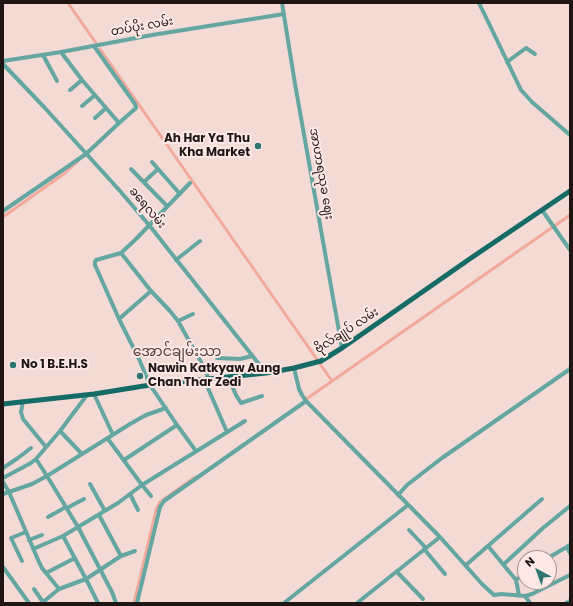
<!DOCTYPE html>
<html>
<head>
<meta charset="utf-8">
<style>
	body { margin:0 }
	#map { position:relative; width:573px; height:606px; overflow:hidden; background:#f3dad5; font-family:Poppins,sans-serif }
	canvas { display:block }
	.frame { position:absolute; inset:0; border:4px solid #1f1614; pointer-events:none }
	.north { position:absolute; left:517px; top:550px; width:40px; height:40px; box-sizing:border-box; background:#fde8e5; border:1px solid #a49491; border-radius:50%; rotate:319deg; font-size:11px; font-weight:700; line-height:16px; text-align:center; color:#1f1614 }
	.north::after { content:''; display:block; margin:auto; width:14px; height:18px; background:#2c7572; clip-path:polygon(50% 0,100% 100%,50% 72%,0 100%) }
</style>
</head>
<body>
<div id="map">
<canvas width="573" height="606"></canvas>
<div class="frame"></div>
<div class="north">N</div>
</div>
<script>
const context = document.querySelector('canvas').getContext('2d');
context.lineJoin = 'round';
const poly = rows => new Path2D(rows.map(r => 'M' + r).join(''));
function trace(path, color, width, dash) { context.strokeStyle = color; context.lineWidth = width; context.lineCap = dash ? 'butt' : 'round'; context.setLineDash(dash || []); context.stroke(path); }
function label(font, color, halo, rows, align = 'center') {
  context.font = font + ' Poppins,"Noto Sans Myanmar",sans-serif'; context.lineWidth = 4; context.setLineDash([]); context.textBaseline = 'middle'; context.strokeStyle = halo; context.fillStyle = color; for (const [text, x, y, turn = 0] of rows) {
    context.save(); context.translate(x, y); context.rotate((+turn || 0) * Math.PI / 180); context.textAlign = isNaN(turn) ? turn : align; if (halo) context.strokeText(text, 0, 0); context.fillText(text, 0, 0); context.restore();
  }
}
const canal = poly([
	[68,3,96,43],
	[100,49,332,381],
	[3,217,65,173,78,161],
	[305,400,570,215],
	[134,603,156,510,160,502,195,477]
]);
const minor = poly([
	[282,3,295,84,342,348],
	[479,3,521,90,532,102,570,135],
	[61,52,82,80,119,123],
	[43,55,57,81],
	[3,61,61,52,152,35,284,14],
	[507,62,526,48,535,54],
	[3,64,44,107,120,191,149,225,266,373],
	[70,90,82,80],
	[82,106,95,95],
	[95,118,106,108],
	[152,162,180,194],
	[131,169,167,206],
	[144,182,158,169],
	[542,210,570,250],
	[3,211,86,154,119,123,136,108,136,107,135,104,94,46],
	[121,253,151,291,170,311,178,321,201,362,209,379],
	[176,260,200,241],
	[119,319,151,291],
	[178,321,193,314],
	[217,358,240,359,252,356],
	[294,368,299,389,302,395,306,401],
	[228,377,236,395,241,403,262,396],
	[204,379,227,432],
	[94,394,113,435],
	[23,401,21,412,23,419,46,447],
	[306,401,440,537,482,584,494,595,501,594,525,596,532,594,570,575],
	[177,425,196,451],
	[60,431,82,454],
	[36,459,47,476,78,527,112,592,116,603],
	[124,460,177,425,150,385,139,359,119,319,95,265,95,262,96,260,121,253,135,240,190,183],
	[3,468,18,458,31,448],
	[3,478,31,463,36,459,60,431,87,395],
	[3,482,9,492,39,562,42,568,59,589],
	[90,484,105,511],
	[3,494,32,484,47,476,130,424,146,415,166,408],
	[130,494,138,510],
	[398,495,407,485,442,458,570,369],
	[151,496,142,485,245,421],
	[67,508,84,499],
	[99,515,121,556],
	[48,517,66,507],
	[409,530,426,548],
	[63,536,86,579,98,603],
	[29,540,42,535],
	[488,546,516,580,519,595],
	[567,547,570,553],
	[33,549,63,536,118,503,142,485,108,439],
	[424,549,445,574],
	[548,558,570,545],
	[22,561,11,538,26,532],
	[504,564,543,528,570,506],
	[466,565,542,499],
	[3,567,29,603],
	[397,572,423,599],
	[46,573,75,558],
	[516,580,525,573],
	[34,589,43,602],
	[525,596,530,603],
	[42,603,59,589,86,579,121,556,135,551],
	[137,603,160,507,164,501,306,401],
	[284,603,408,505],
	[357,603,440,537],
	[566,603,570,601]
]);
const major = poly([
	[3,404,94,394,150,385,266,373,294,368,321,361,342,348,471,258,570,191]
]);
const markers = [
	[258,146,4,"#2c7572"],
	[13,365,4,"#2c7572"],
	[140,376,4,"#2c7572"]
];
const streetNames = [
	["တပ်ပိုး လမ်း",142,27,-10],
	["အာဟာရသုခ ဈေး",321,174,80],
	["ခရေလမ်း",147,208,50],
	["ဗိုလ်ချုပ် လမ်း",347,331,-33]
];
const poiNames = [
	["Ah Har Ya Thu",250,139,"right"],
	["Kha Market",250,153,"right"],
	["No 1 B.E.H.S",21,365],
	["Nawin Katkyaw Aung",148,369],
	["Chan Thar Zedi",148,383]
];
const quarterNames = [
	["အောင်ချမ်းသာ",177,352]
];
trace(canal, '#f2a89a', 3);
trace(minor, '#64a6a2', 4);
trace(major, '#146b67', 5);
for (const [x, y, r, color] of markers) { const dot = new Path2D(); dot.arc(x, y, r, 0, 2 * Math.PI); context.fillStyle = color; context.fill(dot); trace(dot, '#fde8e5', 1.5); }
label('12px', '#1f1614', '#fde8e5', streetNames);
label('bold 12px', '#1f1614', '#fde8e5', poiNames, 'left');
label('14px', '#513e3a', '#fde8e5', quarterNames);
</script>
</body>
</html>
